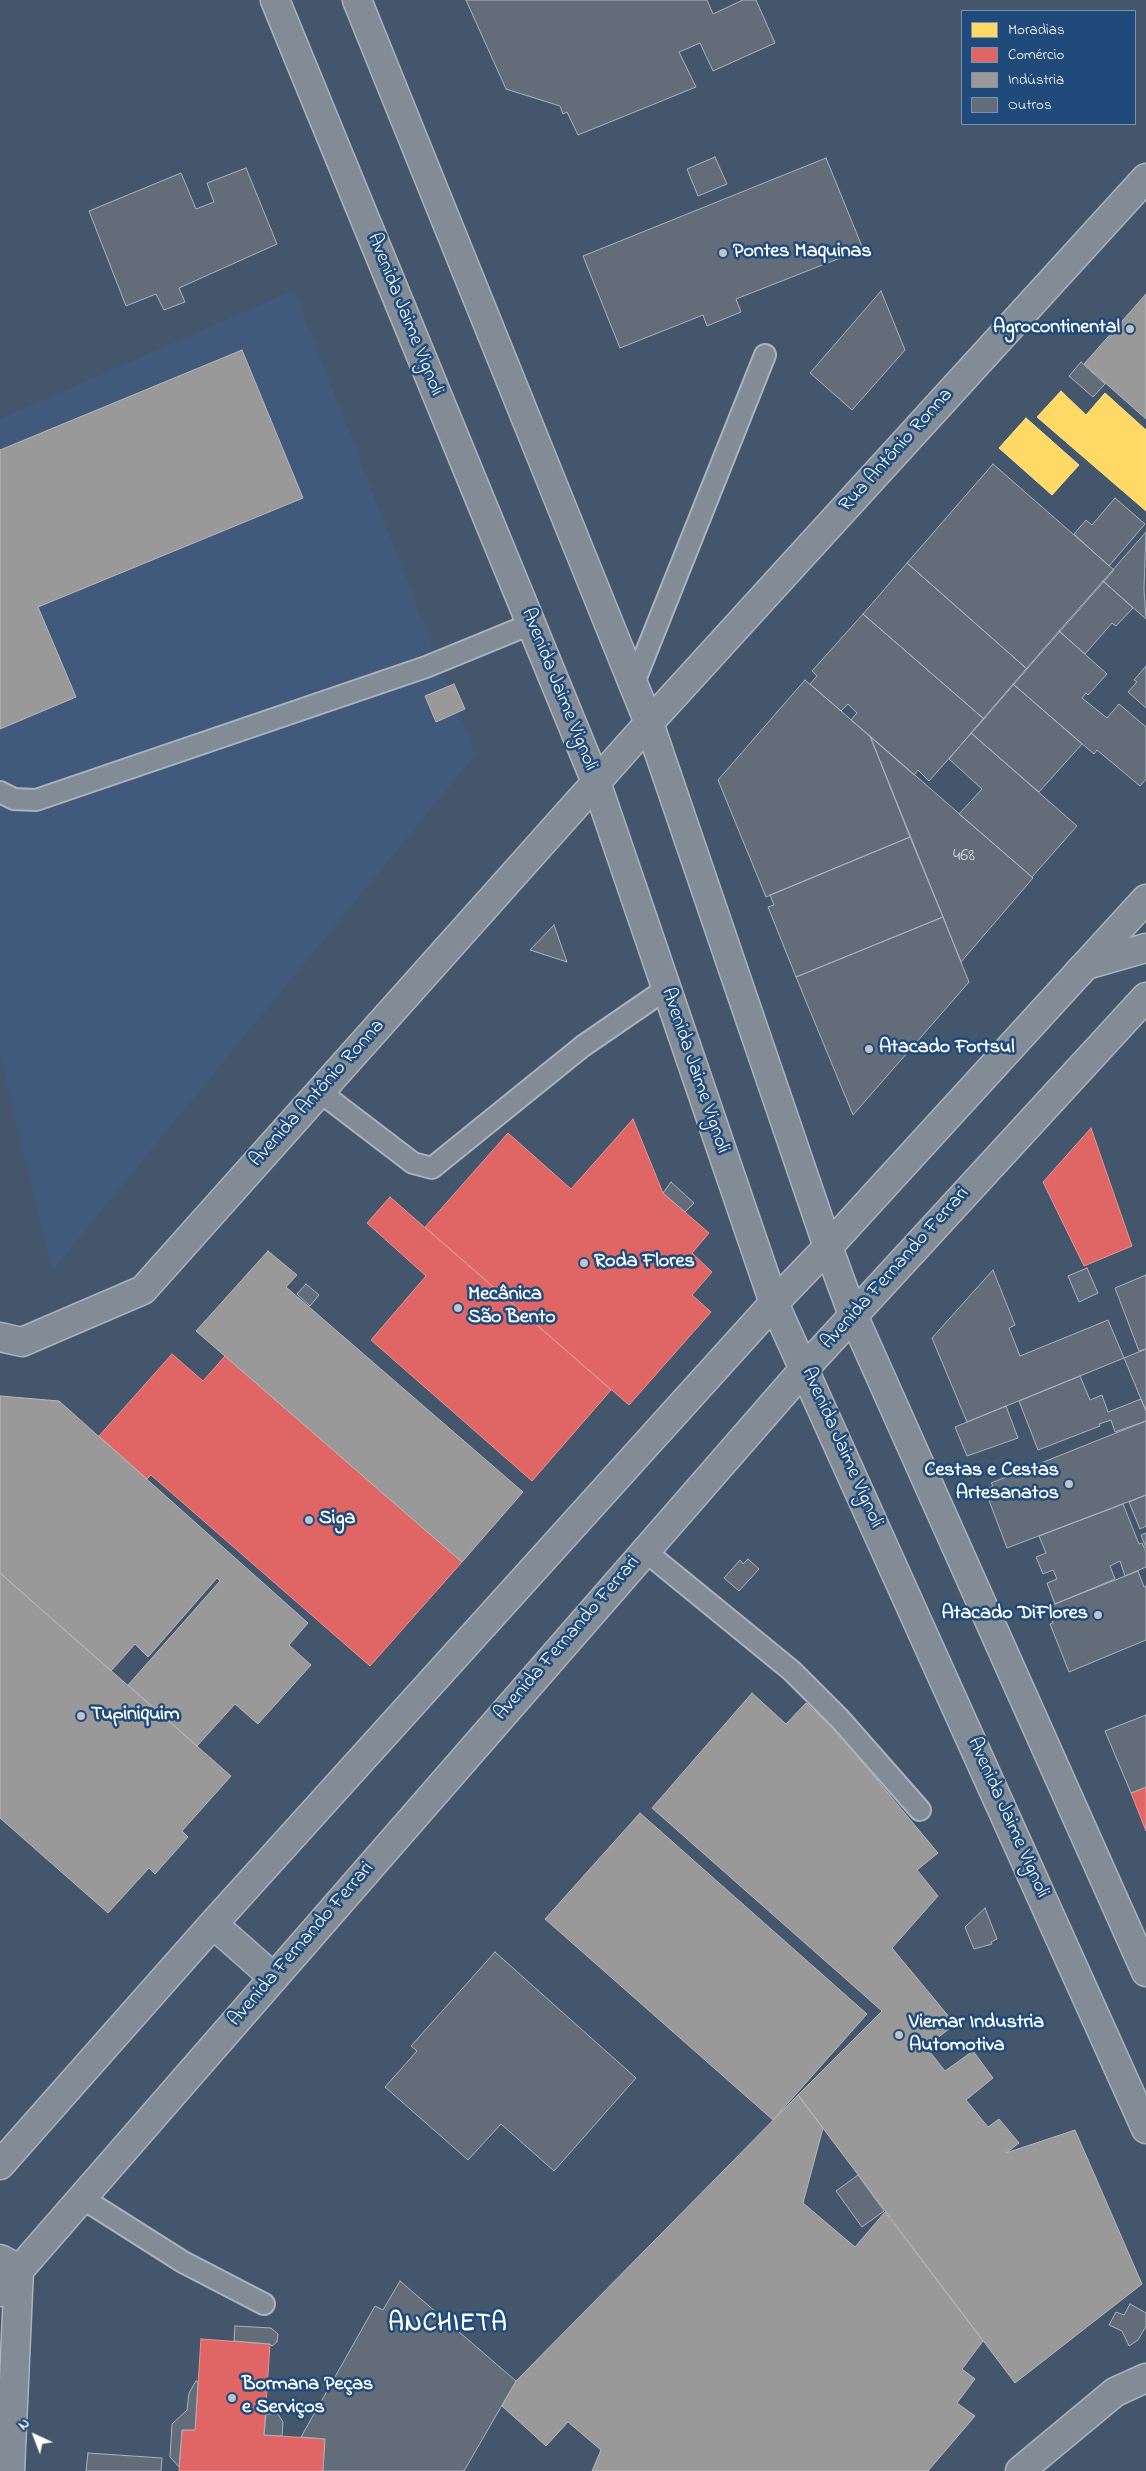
<!DOCTYPE html>
<html>
<head>
<meta charset="utf-8">
<style>
	body { margin:0 }
	#map { position:relative; width:1146px; height:2471px; overflow:hidden; background:#44566c; font-family:"Indie Flower",sans-serif }
	canvas { display:block }
	.legend { position:absolute; left:961px; top:10px; width:175px; height:115px; box-sizing:border-box; background:#1f4a7a; border:1px solid #7992af; margin:0; padding:6px 9px; list-style:none; font-size:15px; color:#fff }
	.legend li { display:flex; align-items:center; gap:10px; height:25px }
	.legend b { width:25px; border:1px solid #7992af }
	.north { position:absolute; left:10px; top:2411px; width:50px; height:50px; -webkit-text-stroke:4px #1f4a7a; paint-order:stroke; rotate:317deg; font-size:14px; font-weight:700; line-height:20px; text-align:center; color:#fff }
	.north::after { content:''; display:block; margin:auto; width:18px; height:22px; background:#fff; clip-path:polygon(50% 0,100% 100%,50% 72%,0 100%) }
</style>
</head>
<body>
<div id="map">
<canvas width="1146" height="2471"></canvas>
<ul class="legend">
<li><b style="height:14px;background:#ffd966"></b>Moradias</li>
<li><b style="height:14px;background:#e06666"></b>Comércio</li>
<li><b style="height:14px;background:#999"></b>Indústria</li>
<li><b style="height:14px;background:#636d7a"></b>Outros</li>
</ul>
<div class="north">N</div>
</div>
<script>
const context = document.querySelector('canvas').getContext('2d');
context.lineJoin = 'round';
function fillPath(path, color) { context.fillStyle = color; context.fill(path, 'evenodd'); }
const poly = rows => new Path2D(rows.map(r => 'M' + r).join(''));
function trace(path, color, width, dash) { context.strokeStyle = color; context.lineWidth = width; context.lineCap = dash ? 'butt' : 'round'; context.setLineDash(dash || []); context.stroke(path); }
function label(font, color, halo, rows, align = 'center') {
  context.font = font + ' "Indie Flower",sans-serif'; context.lineWidth = 5; context.setLineDash([]); context.textBaseline = 'middle'; context.strokeStyle = halo; context.fillStyle = color; for (const [text, x, y, turn = 0] of rows) {
    context.save(); context.translate(x, y); context.rotate((+turn || 0) * Math.PI / 180); context.textAlign = isNaN(turn) ? turn : align; if (halo) context.strokeText(text, 0, 0); context.fillText(text, 0, 0); context.restore();
  }
}
const built = poly([
	[294,290,475,755,52,1271,0,1057,0,419]
]);
const homes = poly([
	[1061,391,1086,415,1105,393,1146,430,1146,511,1037,417,1061,391],
	[1026,418,1079,465,1052,495,999,448,1026,418]
]);
const shops = poly([
	[633,1119,663,1193,709,1233,692,1253,712,1272,692,1295,711,1312,629,1405,425,1227,508,1133,571,1189,633,1119],
	[1091,1128,1132,1246,1084,1266,1043,1182,1091,1128],
	[390,1197,611,1390,532,1481,371,1340,426,1276,367,1223,390,1197],
	[172,1354,203,1381,225,1356,462,1562,370,1666,151,1475,147,1479,99,1436,172,1354],
	[1146,1787,1146,1831,1131,1793,1146,1787],
	[201,2339,270,2344,264,2435,325,2439,323,2471,179,2471,182,2430,195,2430,201,2339]
]);
const industry = poly([
	[1146,294,1146,419,1084,364,1146,294],
	[242,350,303,498,38,607,76,697,0,729,0,450,242,350],
	[454,684,465,709,436,722,425,696,454,684],
	[268,1251,297,1275,286,1287,523,1492,462,1562,196,1331,268,1251],
	[0,1396,59,1401,308,1623,289,1645,311,1665,258,1724,235,1704,197,1746,128,1685,220,1581,217,1578,148,1657,135,1644,111,1671,0,1573,0,1396],
	[0,1573,231,1776,182,1831,188,1837,155,1874,149,1868,108,1913,0,1818,0,1573],
	[752,1693,786,1724,806,1703,836,1731,938,1853,917,1870,938,1896,892,1948,955,2024,926,2047,945,2071,973,2051,993,2078,966,2100,988,2127,999,2119,1019,2143,1006,2153,1075,2130,1142,2284,1015,2383,798,2095,882,2011,652,1808,752,1693],
	[640,1813,867,2014,773,2120,545,1919,640,1813],
	[798,2095,823,2128,803,2203,855,2247,885,2212,983,2341,962,2369,975,2379,957,2403,975,2416,928,2471,592,2471,601,2450,568,2422,546,2446,502,2406,516,2381,798,2095]
]);
const building = poly([
	[466,0,707,0,713,14,743,0,756,0,775,43,713,71,700,43,679,52,696,87,578,135,567,112,563,114,560,106,506,89,466,0],
	[715,157,727,184,698,196,687,169,715,157],
	[826,158,863,249,736,299,741,312,707,326,703,315,620,348,583,256,826,158],
	[246,168,277,244,179,288,185,302,164,310,156,294,126,306,89,211,181,173,196,209,214,202,207,183,246,168],
	[881,291,905,350,852,410,810,373,881,291],
	[1081,362,1105,384,1093,397,1069,376,1081,362],
	[993,464,1114,570,1027,669,907,563,993,464],
	[1115,498,1145,524,1109,566,1074,534,1086,520,1092,525,1115,498],
	[1146,532,1144,589,1146,619,1103,581,1146,532],
	[907,563,1027,669,984,719,863,614,907,563],
	[1103,581,1133,608,1116,626,1112,623,1085,654,1059,631,1103,581],
	[863,614,984,719,929,781,918,770,914,775,851,720,857,713,848,704,841,711,810,684,817,676,812,671,863,614],
	[1059,631,1107,674,1088,695,1086,693,1082,698,1107,718,1119,704,1146,727,1146,779,1140,786,1097,750,1094,754,1013,684,1059,631],
	[1146,666,1146,708,1128,692,1137,682,1134,680,1146,666],
	[805,680,870,736,910,837,766,897,718,780,805,680],
	[1013,684,1082,744,1039,792,971,733,1013,684],
	[971,733,1077,826,1032,877,959,814,982,789,949,759,971,733],
	[870,736,1033,878,961,962,943,917,870,736],
	[910,837,943,917,796,977,768,907,774,905,770,895,910,837],
	[943,917,969,982,853,1115,796,977,943,917],
	[554,925,567,962,530,950,554,925],
	[671,1182,694,1203,685,1212,663,1193,671,1182],
	[1087,1268,1098,1293,1079,1302,1068,1276,1087,1268],
	[993,1270,1015,1325,1009,1328,1020,1356,1108,1320,1124,1358,967,1422,932,1338,993,1270],
	[1146,1275,1146,1349,1139,1351,1115,1288,1146,1275],
	[306,1284,319,1295,310,1306,297,1294,306,1284],
	[1146,1349,1146,1411,1124,1358,1146,1349],
	[1080,1376,1090,1400,1102,1395,1108,1412,1141,1399,1146,1411,1146,1421,1115,1432,1111,1420,1099,1424,1100,1426,1038,1450,1019,1401,1080,1376],
	[1006,1406,1018,1438,967,1456,955,1427,1006,1406],
	[1146,1421,1146,1495,1007,1548,985,1490,993,1486,991,1483,1146,1421],
	[1146,1495,1146,1526,1140,1529,1129,1502,1146,1495],
	[1123,1504,1139,1544,1142,1543,1146,1552,1146,1567,1125,1576,1120,1561,1110,1566,1115,1579,1055,1604,1047,1583,1057,1579,1053,1570,1043,1574,1036,1557,1046,1553,1039,1536,1123,1504],
	[1146,1533,1146,1548,1141,1535,1146,1533],
	[748,1559,759,1569,739,1591,724,1578,740,1560,743,1564,748,1559],
	[1138,1571,1144,1587,1146,1586,1146,1640,1069,1672,1050,1624,1053,1623,1047,1607,1138,1571],
	[1146,1715,1146,1787,1131,1793,1105,1731,1146,1715],
	[985,1908,997,1939,991,1942,992,1944,974,1949,965,1927,985,1908],
	[495,1952,636,2078,554,2171,501,2124,468,2160,385,2087,417,2051,411,2046,495,1952],
	[858,2175,884,2211,862,2227,836,2191,858,2175],
	[400,2281,516,2381,464,2471,323,2471,325,2439,301,2437,375,2306,383,2310,400,2281],
	[1130,2304,1146,2313,1146,2326,1138,2340,1129,2346,1122,2331,1109,2325,1116,2312,1124,2315,1130,2304],
	[235,2326,271,2328,278,2334,277,2342,272,2346,270,2344,234,2341,235,2326],
	[196,2381,198,2382,195,2430,182,2430,179,2467,170,2457,172,2424,187,2410,189,2393,196,2381],
	[266,2414,278,2414,283,2422,282,2436,264,2435,266,2414],
	[88,2453,162,2458,161,2471,86,2471,88,2453]
]);
const lane = poly([
	[633,685,765,355],
	[0,792,14,799,36,800,426,667,531,624],
	[320,1092,413,1163,432,1168,583,1046,666,989],
	[645,1551,792,1671,839,1718,920,1810],
	[82,2198,183,2262,264,2304]
]);
const street = poly([
	[1078,973,1086,965,1146,948],
	[0,1337,22,1342,143,1290,649,723,1146,178],
	[0,2259,19,2269,10,2471],
	[1020,2471,1115,2392,1146,2378]
]);
const secondary = poly([
	[275,0,596,782,774,1303,1146,2129],
	[357,0,649,723,828,1247,853,1315,1146,1972],
	[213,1924,273,1977],
	[0,2165,213,1924,774,1303,828,1247,1146,899],
	[0,2292,805,1368,1146,997]
]);
const markers = [
	[723,253,5,"#bec4cc"],
	[1130,329,5,"#bec4cc"],
	[869,1049,5,"#bec4cc"],
	[584,1263,5,"#bec4cc"],
	[458,1308,5,"#bec4cc"],
	[1069,1484,5,"#bec4cc"],
	[309,1520,5,"#bec4cc"],
	[1098,1615,5,"#bec4cc"],
	[81,1716,5,"#bec4cc"],
	[899,2035,5,"#bec4cc"],
	[232,2398,5,"#bec4cc"]
];
const numberNames = [
	["468",964,857]
];
const poiNames = [
	["Pontes Maquinas",733,253],
	["Agrocontinental",1120,329,"right"],
	["Atacado Fortsul",879,1049],
	["Roda Flores",594,1263],
	["Mecânica",468,1296],
	["São Bento",468,1319],
	["Cestas e Cestas",1059,1472,"right"],
	["Artesanatos",1059,1495,"right"],
	["Siga",319,1520],
	["Atacado DiFlores",1088,1615,"right"],
	["Tupiniquim",91,1716],
	["Viemar Industria",909,2024],
	["Automotiva",909,2047],
	["Bormana Peças",242,2386],
	["e Serviços",242,2409]
];
const streetNames = [
	["Avenida Jaime Vignoli",404,315,68],
	["Rua Antônio Ronna",897,451,-48],
	["Avenida Jaime Vignoli",558,690,68],
	["Avenida Jaime Vignoli",694,1071,71],
	["Avenida Antônio Ronna",318,1094,-48],
	["Avenida Fernando Ferrari",896,1269,-48],
	["Avenida Jaime Vignoli",841,1448,66],
	["Avenida Fernando Ferrari",568,1639,-49],
	["Avenida Jaime Vignoli",1007,1818,66],
	["Avenida Fernando Ferrari",302,1945,-49]
];
const districtNames = [
	["ANCHIETA",448,2326]
];
fillPath(built, '#415a7c');
fillPath(homes, '#ffd966');
trace(homes, '#ffe494', 1);
fillPath(shops, '#e06666');
trace(shops, '#e99494', 1);
fillPath(industry, '#999');
trace(industry, '#b8b8b8', 1);
fillPath(building, '#636d7a');
trace(building, '#abb3bd', 1);
trace(lane, '#abb3bd', 24);
trace(street, '#abb3bd', 31);
trace(secondary, '#abb3bd', 31);
trace(lane, '#828c96', 20);
trace(street, '#828c96', 28);
trace(secondary, '#828c96', 28);
for (const [x, y, r, color] of markers) { const dot = new Path2D(); dot.arc(x, y, r, 0, 2 * Math.PI); context.fillStyle = color; context.fill(dot); trace(dot, '#1f4a7a', 2); }
label('18px', '#d8dade', null, numberNames);
label('bold 20px', '#fff', '#1f4a7a', poiNames, 'left');
label('20px', '#fff', '#1f4a7a', streetNames);
context.letterSpacing = '1px';
label('bold 25px', '#fff', '#1f4a7a', districtNames);
context.letterSpacing = '0px';
</script>
</body>
</html>
